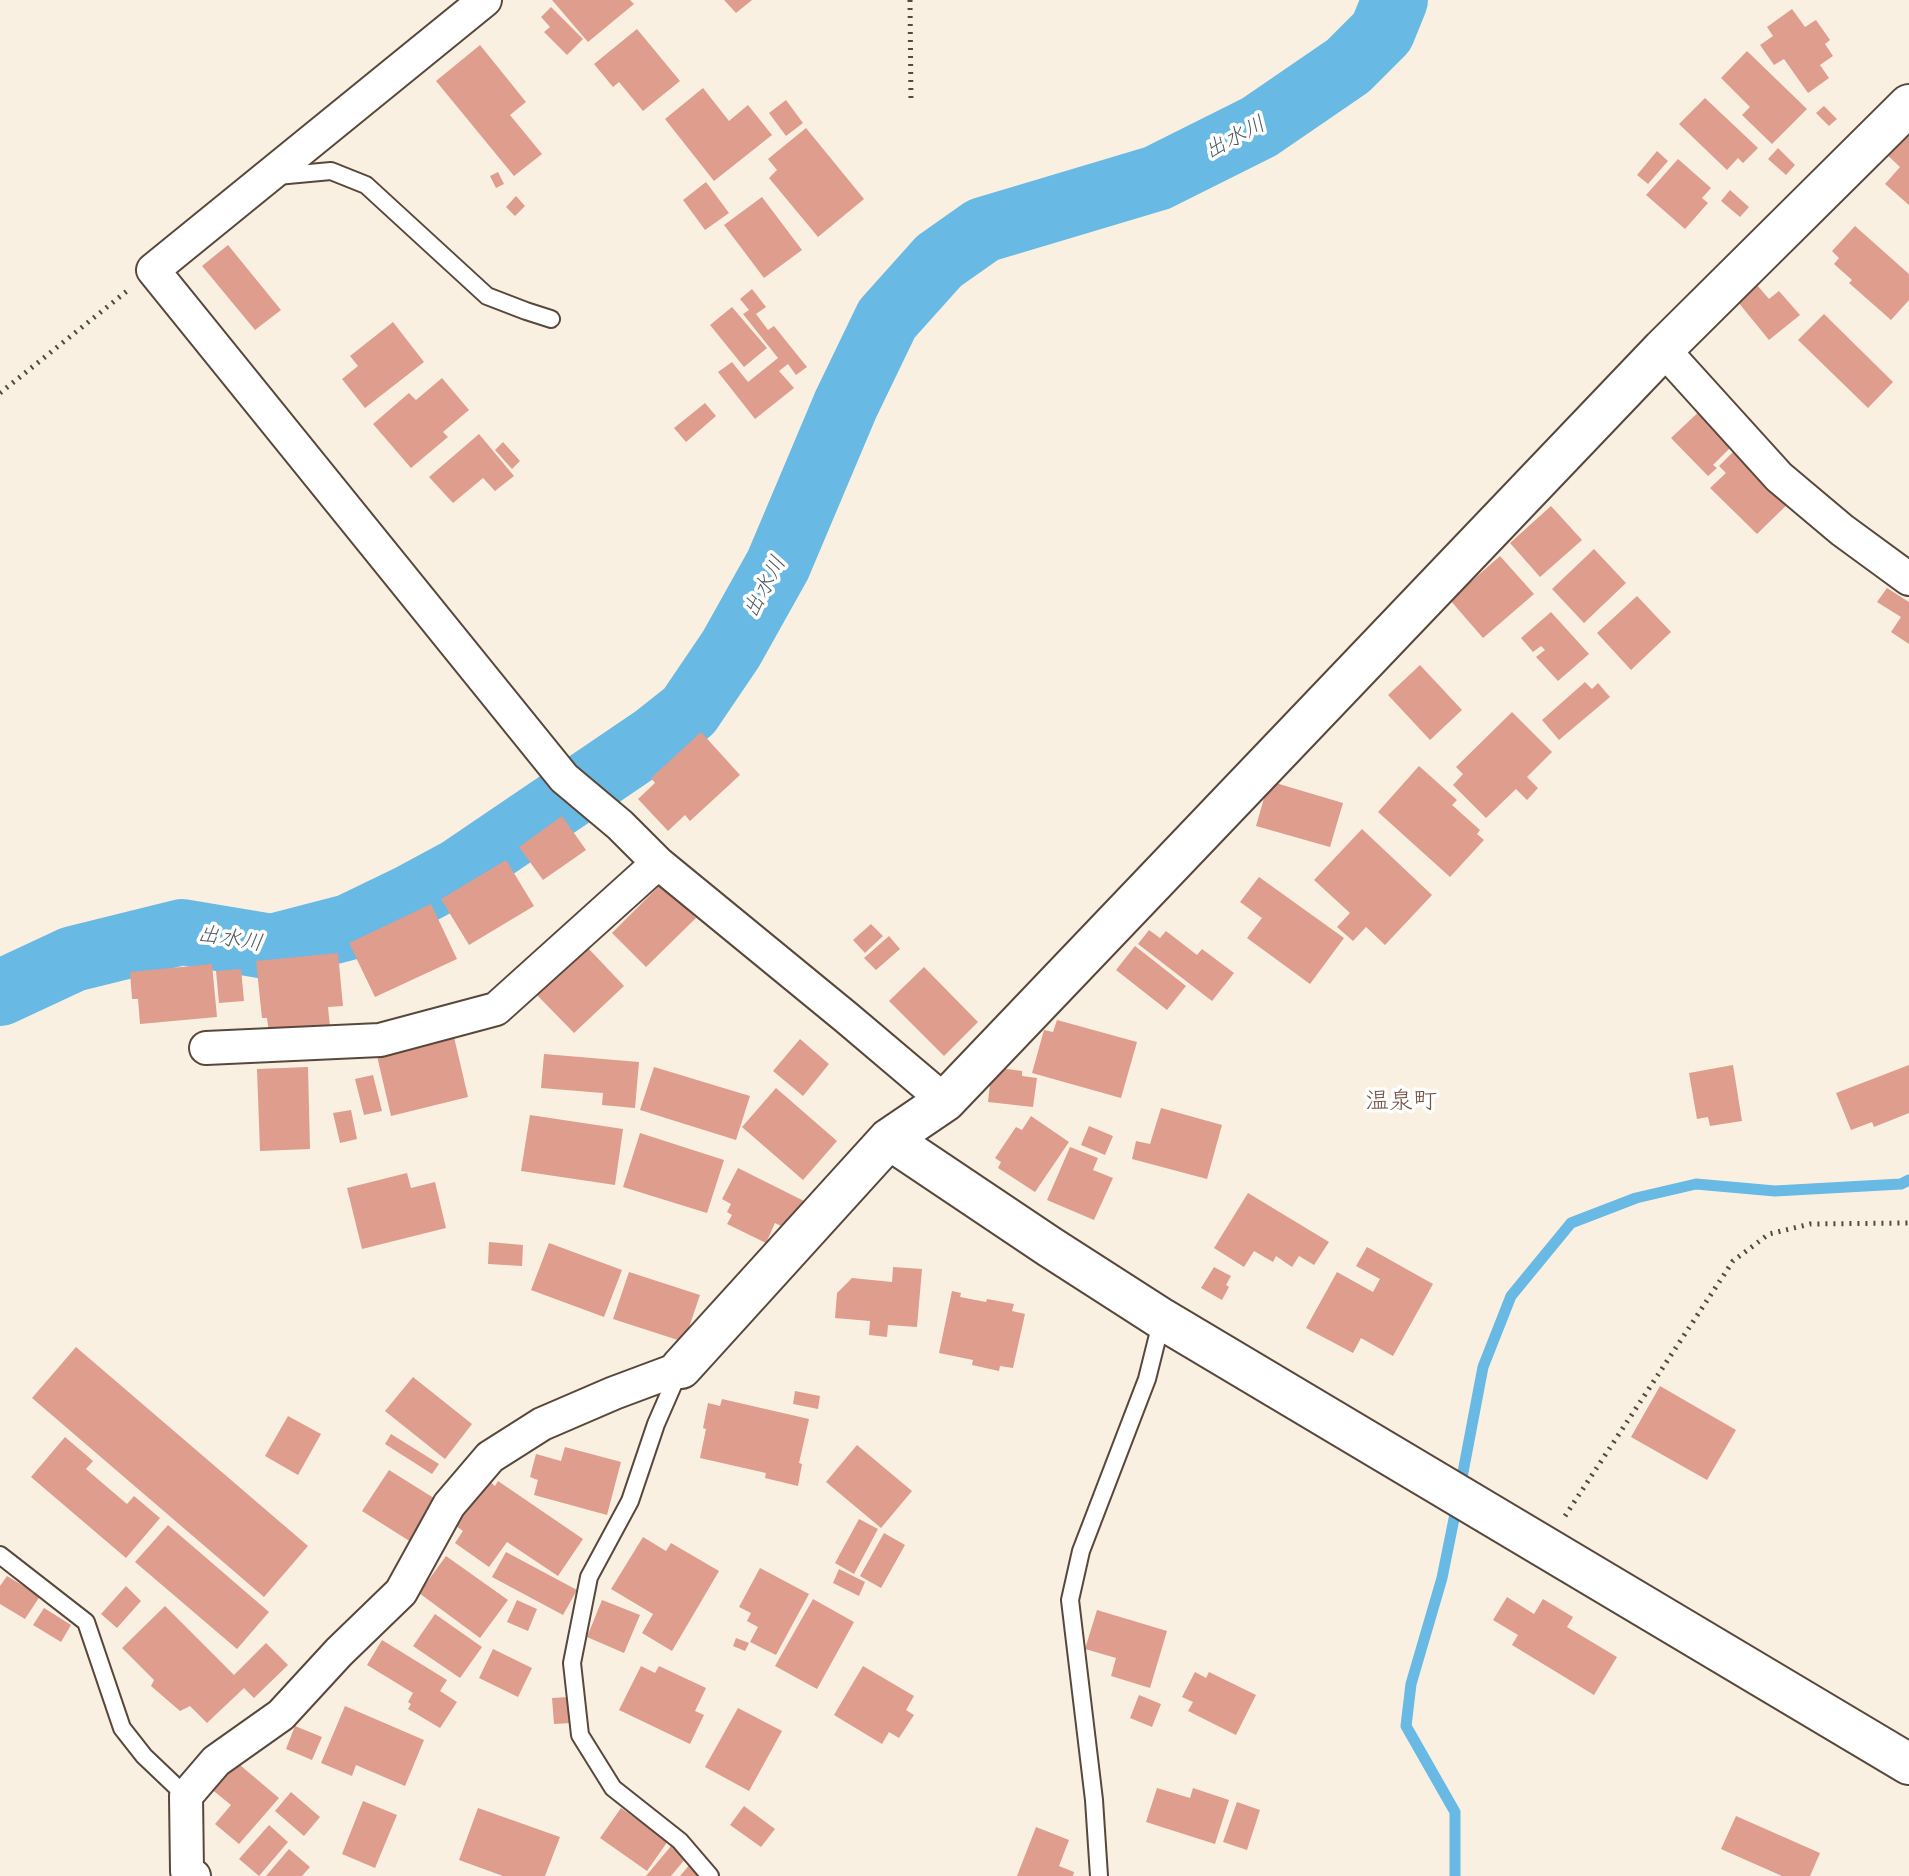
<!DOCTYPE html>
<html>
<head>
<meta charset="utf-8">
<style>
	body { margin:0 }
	canvas { display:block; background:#f9f0e1 }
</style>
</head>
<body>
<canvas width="1909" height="1876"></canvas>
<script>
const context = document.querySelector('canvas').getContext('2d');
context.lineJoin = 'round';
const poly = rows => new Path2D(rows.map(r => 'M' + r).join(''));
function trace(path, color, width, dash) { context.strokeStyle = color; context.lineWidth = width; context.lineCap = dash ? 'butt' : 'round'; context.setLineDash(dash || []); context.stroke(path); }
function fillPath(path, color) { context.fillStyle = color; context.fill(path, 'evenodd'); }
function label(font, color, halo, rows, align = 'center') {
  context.font = font + ' "Playpen Sans","Klee One",sans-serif'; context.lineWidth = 7; context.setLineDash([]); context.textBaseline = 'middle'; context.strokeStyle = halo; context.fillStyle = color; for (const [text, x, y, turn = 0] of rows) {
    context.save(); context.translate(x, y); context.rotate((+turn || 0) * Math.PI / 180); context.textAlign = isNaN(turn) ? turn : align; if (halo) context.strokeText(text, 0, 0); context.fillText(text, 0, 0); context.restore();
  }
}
const stream = poly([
	[1460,1488,1483,1367,1511,1296,1571,1223,1636,1198,1696,1184,1775,1191,1901,1184,1909,1180],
	[1455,1876,1455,1812,1406,1726,1411,1684,1442,1578,1457,1504]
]);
const river = poly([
	[0,993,73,959,182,932,272,947,349,927,409,898,459,871,655,738,689,711,731,649,778,565,846,404,887,319,939,261,983,230,1157,178,1259,127,1348,66,1382,32,1395,0]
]);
const building = poly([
	[552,0,630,0,634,4,588,42],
	[724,0,752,0,736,13],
	[551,7,583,39,567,55,544,32,550,27,541,17],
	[1792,9,1805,27,1816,20,1830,40,1825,44,1833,56,1820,65,1829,78,1808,93,1784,59,1774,65,1760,45,1773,36,1767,27],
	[637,29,680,81,643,111,619,82,613,87,594,64],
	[480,45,526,102,510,115,542,154,514,176,436,81],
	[1747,51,1807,109,1772,144,1742,115,1750,107,1721,78],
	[703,88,729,121,748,105,772,135,714,181,665,119],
	[1705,98,1758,148,1743,163,1738,158,1727,170,1679,124],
	[786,100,803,123,786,136,769,113],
	[1824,106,1837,119,1829,126,1816,113],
	[806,128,864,199,818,237,769,178,777,170,768,159],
	[1902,130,1909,137,1909,205,1885,184,1900,167,1883,151],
	[1778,148,1795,165,1786,175,1768,159],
	[1657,151,1668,161,1648,184,1637,175],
	[1678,159,1711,188,1702,198,1708,203,1685,229,1646,195],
	[498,172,504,184,496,188,490,176],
	[706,182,729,213,705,230,683,200],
	[1730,190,1749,207,1740,217,1721,201],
	[516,196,525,206,515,216,506,207],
	[762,197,802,250,764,278,724,225],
	[1855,226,1909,274,1909,300,1891,320,1849,283,1852,280,1834,264,1839,258,1832,251],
	[228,245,281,310,255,330,202,266],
	[1757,285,1769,299,1779,291,1800,315,1769,340,1738,302],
	[752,289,766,307,756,314,768,330,774,326,807,367,796,375,788,364,779,371,794,388,755,419,718,372,732,362,748,382,778,358,743,314,749,310,740,299],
	[732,307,767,348,744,367,710,325],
	[1824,314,1893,382,1868,408,1798,340],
	[393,322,424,362,365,408,342,379,358,366,350,356],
	[442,378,469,410,443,432,448,437,411,468,373,424,409,393,416,400],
	[705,403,716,416,686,442,674,428],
	[1705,406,1738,440,1713,465,1717,468,1708,476,1671,438],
	[479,434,514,476,495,491,483,478,453,503,429,477],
	[503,442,520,461,512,469,495,450],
	[1743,442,1796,496,1757,534,1710,488,1726,473,1719,466],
	[1551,506,1582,540,1540,577,1510,543],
	[1594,549,1626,583,1584,623,1552,589],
	[1500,556,1534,594,1483,638,1450,600],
	[1887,588,1909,602,1909,644,1891,632,1901,617,1877,602],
	[1637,596,1671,632,1631,670,1597,633],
	[1551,612,1589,654,1558,681,1536,657,1545,650,1541,646,1533,652,1521,638],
	[1420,665,1462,710,1430,740,1388,695],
	[1585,682,1592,689,1598,683,1610,697,1559,740,1542,720],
	[1512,712,1552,752,1527,777,1538,788,1527,800,1516,789,1486,818,1453,785,1463,774,1456,767],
	[701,732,740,775,690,821,685,815,668,831,638,799,655,783,651,778],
	[1419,766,1457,800,1452,805,1480,830,1477,834,1484,840,1450,877,1378,812],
	[1269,781,1343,803,1330,847,1256,826],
	[562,816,586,850,543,880,519,847],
	[1362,829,1432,895,1385,945,1366,927,1353,941,1337,927,1350,913,1314,880],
	[506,860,534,906,469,945,441,899],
	[1259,877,1344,938,1310,984,1247,938,1262,918,1240,902],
	[662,883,696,918,646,967,612,933],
	[431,904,457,959,375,997,349,943],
	[871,924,883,936,865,953,853,940],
	[1149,930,1160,938,1166,931,1197,955,1202,949,1234,973,1212,1001,1138,944],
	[889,936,900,949,876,970,864,958],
	[1135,946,1186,986,1167,1010,1116,970],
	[588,948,624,986,574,1033,537,995],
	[338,953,343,1006,328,1007,330,1027,269,1033,267,1018,262,1018,256,961],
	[212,964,217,1017,140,1024,138,999,132,999,130,972],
	[924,967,978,1022,944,1056,889,1001],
	[241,969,244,1001,219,1003,216,971],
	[1057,1020,1137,1042,1121,1098,1032,1073,1044,1030,1053,1032],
	[454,1037,468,1097,391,1116,377,1056],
	[800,1039,829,1064,803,1096,773,1071],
	[544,1054,639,1062,635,1108,602,1105,603,1093,541,1088],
	[1733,1065,1742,1121,1710,1126,1708,1117,1697,1119,1689,1073],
	[1909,1065,1909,1113,1874,1127,1872,1122,1851,1130,1836,1093],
	[308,1067,310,1149,260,1151,257,1069],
	[654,1067,750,1096,736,1140,640,1110],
	[992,1067,1022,1071,1022,1076,1037,1078,1033,1107,988,1102],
	[373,1075,382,1111,364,1115,355,1079],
	[776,1088,837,1141,803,1180,742,1127],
	[1161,1108,1222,1125,1207,1179,1132,1159,1136,1141,1150,1144],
	[351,1110,357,1139,340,1143,333,1113],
	[530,1115,623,1129,615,1185,521,1171],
	[1031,1116,1069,1142,1035,1192,998,1168,1001,1162,995,1158,1016,1127,1022,1130],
	[1089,1126,1113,1136,1105,1155,1081,1145],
	[640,1133,724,1160,707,1213,623,1187],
	[1070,1147,1098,1158,1093,1170,1113,1178,1094,1220,1047,1200],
	[738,1168,804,1201,789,1230,775,1223,766,1243,727,1224,732,1215,727,1212,731,1204,722,1199],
	[407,1173,411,1188,435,1182,446,1228,362,1249,347,1188],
	[1248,1193,1329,1242,1314,1265,1299,1256,1292,1267,1276,1256,1273,1262,1254,1251,1244,1267,1214,1248],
	[489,1242,523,1245,522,1266,488,1264],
	[549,1243,622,1270,604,1317,531,1290],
	[1367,1247,1433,1284,1393,1356,1361,1338,1353,1353,1306,1328,1337,1272,1373,1292,1380,1279,1356,1266],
	[893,1267,922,1269,917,1327,888,1325,887,1337,869,1335,870,1321,835,1318,837,1293,852,1278,892,1282],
	[1214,1267,1231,1276,1226,1285,1229,1287,1222,1300,1201,1288],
	[629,1272,700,1295,684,1342,613,1319],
	[952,1291,961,1293,960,1297,986,1302,987,1299,1014,1304,1012,1311,1025,1314,1013,1368,1000,1366,999,1371,972,1365,973,1360,939,1353],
	[76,1347,308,1546,264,1597,32,1398],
	[413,1377,472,1424,445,1459,385,1411],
	[1660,1386,1736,1430,1707,1480,1631,1437],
	[795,1391,820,1396,818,1409,793,1404],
	[722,1399,809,1419,799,1463,802,1464,798,1486,765,1478,766,1473,700,1458,706,1429,703,1428,708,1403,720,1406],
	[288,1416,321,1434,298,1475,265,1456],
	[391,1434,439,1464,432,1474,385,1444],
	[65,1437,93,1461,86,1469,127,1504,134,1496,160,1518,126,1558,31,1477],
	[857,1445,912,1491,881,1528,826,1482],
	[565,1447,621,1462,607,1515,534,1495,538,1480,530,1477,536,1454,561,1461],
	[389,1470,437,1500,411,1542,362,1511],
	[488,1480,495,1486,498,1481,583,1539,558,1576,507,1542,489,1567,455,1543,463,1531,456,1526],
	[859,1519,878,1529,854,1574,835,1563],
	[168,1525,269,1612,237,1649,135,1562],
	[884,1533,905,1545,881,1588,860,1576],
	[643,1537,666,1551,671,1543,719,1571,672,1651,642,1633,653,1614,611,1589],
	[506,1552,577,1590,563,1615,492,1577],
	[446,1556,508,1600,480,1638,419,1593],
	[760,1568,809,1594,776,1655,750,1642,758,1627,747,1621,751,1613,739,1607],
	[839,1569,865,1582,859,1596,833,1583],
	[7,1576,40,1596,25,1619,0,1604,0,1586],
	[126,1586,141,1601,117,1628,101,1614],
	[1507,1597,1534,1614,1543,1599,1573,1617,1567,1627,1617,1657,1594,1695,1512,1645,1518,1635,1493,1620],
	[813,1599,854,1622,817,1689,775,1666],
	[517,1600,537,1609,528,1631,507,1622],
	[602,1600,640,1615,624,1653,587,1637],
	[165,1606,234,1675,266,1643,288,1665,254,1698,244,1688,207,1723,190,1706,180,1711,151,1686,154,1680,122,1648],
	[44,1608,71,1625,61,1642,33,1625],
	[1097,1610,1167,1631,1150,1688,1111,1676,1116,1658,1085,1649],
	[435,1614,482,1647,460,1678,413,1646],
	[736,1638,749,1643,745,1651,733,1646],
	[382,1640,447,1680,440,1691,457,1702,440,1728,408,1709,411,1704,408,1702,413,1693,367,1665],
	[493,1649,532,1668,518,1697,479,1678],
	[641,1666,655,1673,659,1666,706,1688,695,1711,704,1715,690,1744,619,1710],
	[863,1666,914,1696,906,1710,914,1715,899,1738,889,1732,882,1744,834,1715],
	[1195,1672,1206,1678,1209,1672,1256,1695,1236,1735,1188,1711,1193,1702,1182,1697],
	[1139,1695,1161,1704,1152,1727,1130,1718],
	[569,1697,571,1723,554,1724,552,1698],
	[345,1706,424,1740,405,1786,356,1765,352,1776,321,1763],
	[738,1708,782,1731,749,1791,705,1767],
	[295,1726,322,1737,312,1760,286,1749],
	[234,1760,279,1798,239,1844,215,1824,231,1805,210,1788],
	[1157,1788,1190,1798,1193,1788,1229,1800,1215,1844,1146,1822],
	[291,1792,320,1817,304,1836,275,1811],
	[363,1801,397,1815,375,1868,342,1854],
	[1237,1802,1260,1810,1247,1850,1223,1842],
	[744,1806,775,1829,761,1847,730,1825],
	[478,1808,560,1837,545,1876,503,1876,459,1860],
	[621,1808,668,1841,647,1871,600,1838],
	[1736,1816,1820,1853,1810,1876,1782,1876,1721,1849],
	[269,1825,288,1842,259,1876,239,1859],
	[1036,1827,1069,1840,1059,1866,1074,1872,1073,1876,1017,1876],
	[671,1846,686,1858,671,1876,646,1876],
	[289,1849,310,1867,302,1876,266,1876],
	[691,1863,702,1872,699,1876,680,1876]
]);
const path = poly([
	[910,0,911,104],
	[0,393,127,291],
	[1565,1516,1733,1261,1769,1234,1810,1224,1909,1223]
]);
const service = poly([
	[277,176,331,171,366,185,487,296,526,311,551,319],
	[680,1369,656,1424,630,1501,589,1577,572,1663,580,1735,613,1788,680,1841,710,1876],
	[0,1555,86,1622,122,1728,144,1756,186,1796],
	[1099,1876,1094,1800,1070,1600,1081,1551,1147,1379,1162,1319]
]);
const minor = poly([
	[485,0,153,270,564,778,620,825,658,863,847,1018,945,1101],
	[1663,349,1779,477,1842,530,1909,579],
	[206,1048,380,1040,496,1009,658,863],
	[194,1876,187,1871,186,1796,216,1761,281,1715,339,1652,401,1592,449,1505,490,1457,542,1424,614,1393,681,1368]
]);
const tertiary = poly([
	[889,1139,1050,1247,1162,1319,1909,1764],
	[681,1368,889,1139,945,1101,1663,349,1909,105]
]);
const waterNames = [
	["出水川",1235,138,-28],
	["出水川",765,587,-62],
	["出水川",230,939,9]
];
const quarterNames = [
	["温泉町",1401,1101]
];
trace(stream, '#68b9e3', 11);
trace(river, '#68b9e3', 66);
fillPath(building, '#df9d8d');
trace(service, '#58483b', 20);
trace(minor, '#58483b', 36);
trace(tertiary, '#58483b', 44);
trace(path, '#58483b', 5, [2, 6]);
trace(service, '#fff', 16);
trace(minor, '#fff', 32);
trace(tertiary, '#fff', 40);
label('italic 22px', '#4b5c63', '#fff', waterNames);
label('24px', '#745245', '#fff', quarterNames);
</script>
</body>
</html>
